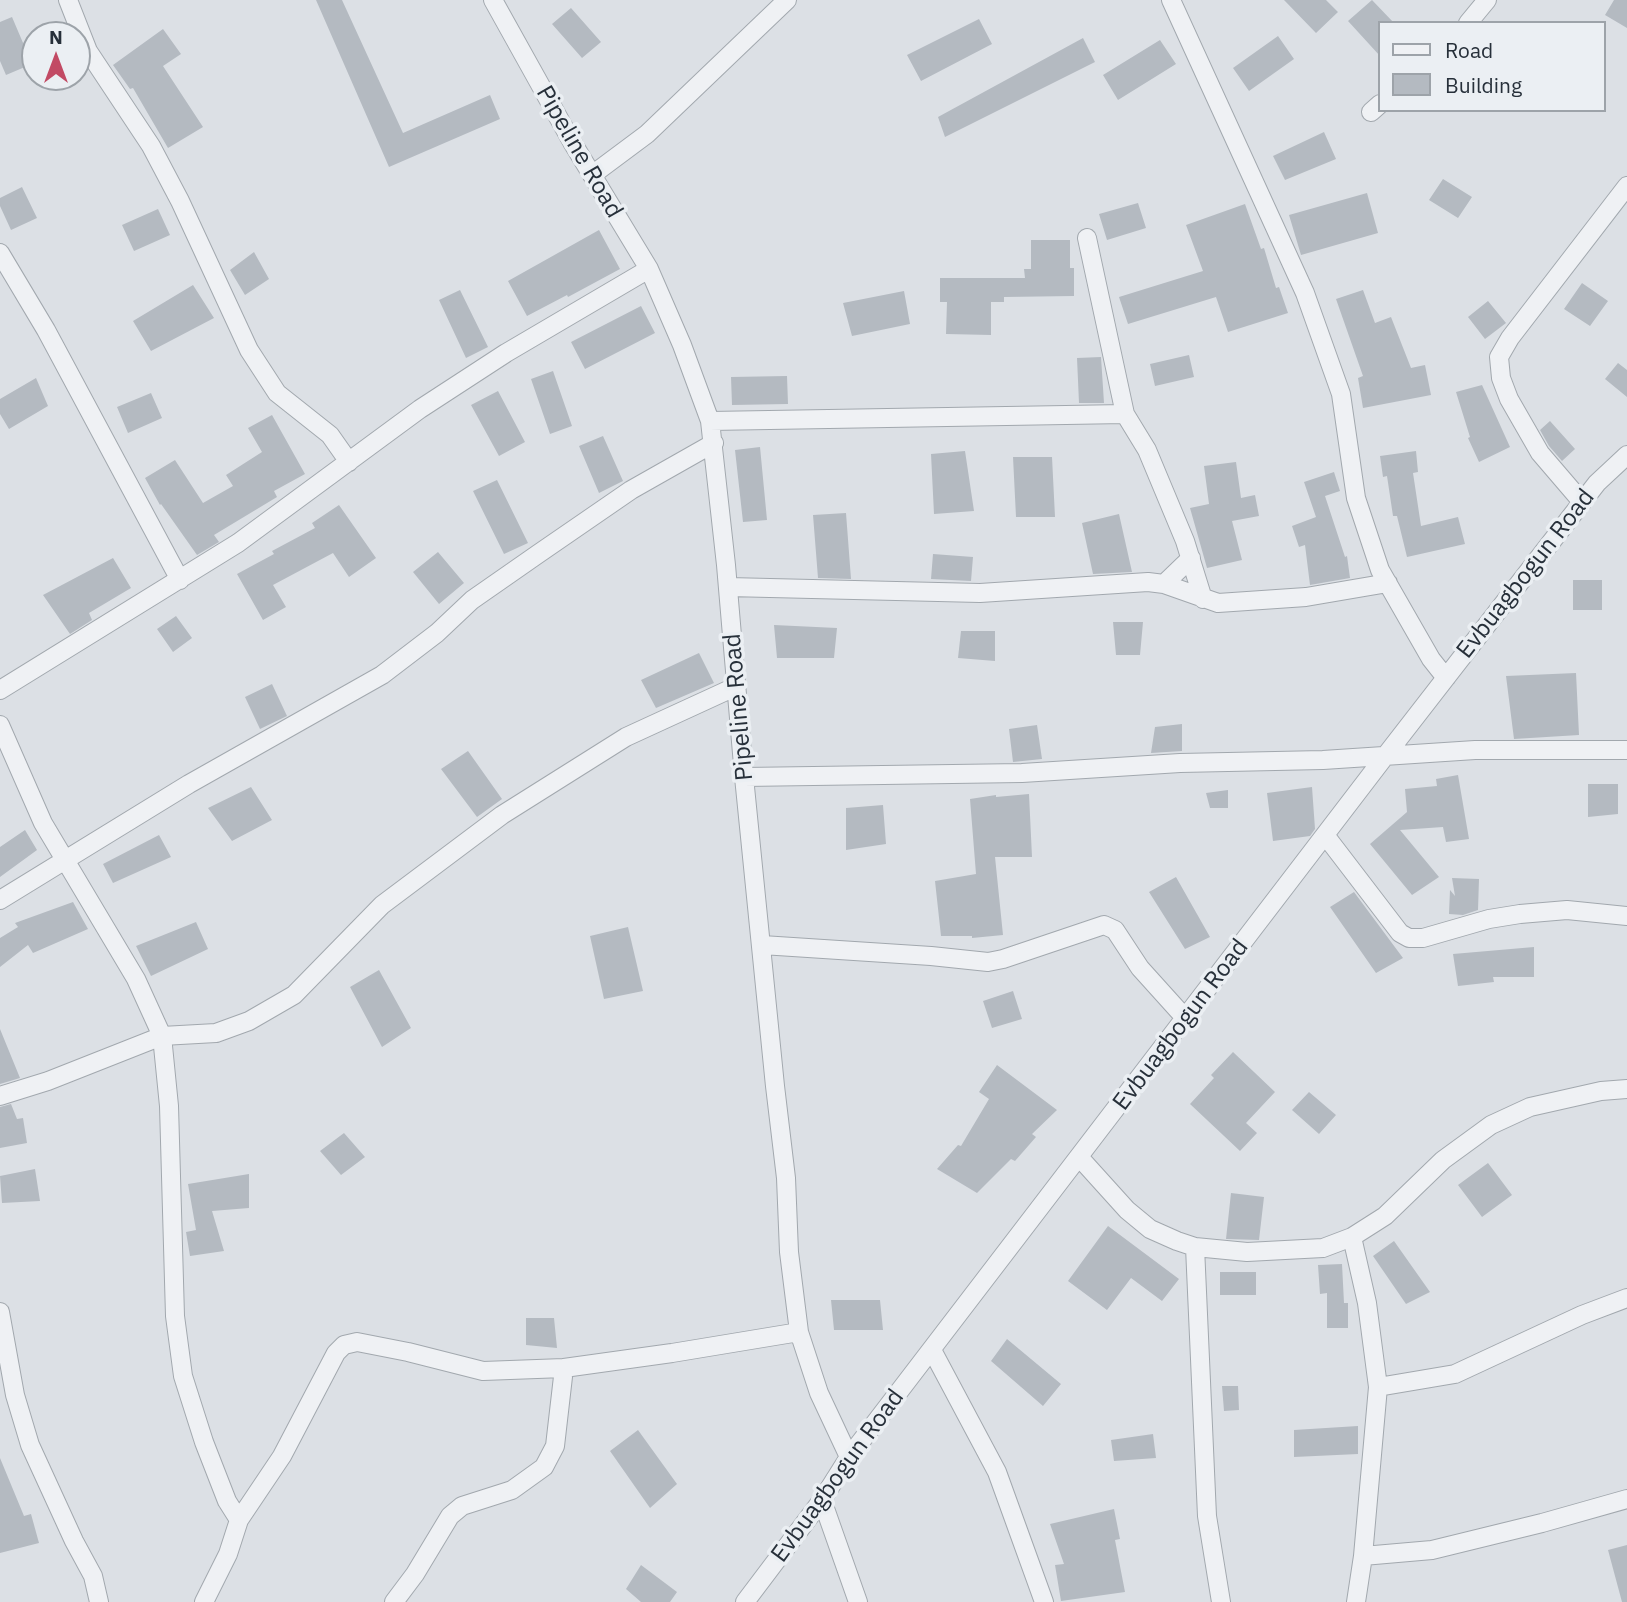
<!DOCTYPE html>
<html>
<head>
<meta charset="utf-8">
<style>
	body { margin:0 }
	#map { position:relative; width:1627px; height:1602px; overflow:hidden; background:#dce0e5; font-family:"IBM Plex Sans",sans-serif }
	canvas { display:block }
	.legend { position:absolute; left:1378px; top:21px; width:228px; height:91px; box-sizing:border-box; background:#ebeff3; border:2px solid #9da3a9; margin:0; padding:9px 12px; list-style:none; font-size:21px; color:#27303a }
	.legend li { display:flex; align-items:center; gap:14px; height:35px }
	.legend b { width:35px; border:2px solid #9da3a9 }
	.north { position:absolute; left:21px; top:21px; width:70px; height:70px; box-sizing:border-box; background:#ebeff3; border:2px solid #9da3a9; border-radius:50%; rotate:0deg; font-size:19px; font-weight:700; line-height:28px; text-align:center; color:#27303a }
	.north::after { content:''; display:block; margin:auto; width:24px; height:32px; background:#c24a64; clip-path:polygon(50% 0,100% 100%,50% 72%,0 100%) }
</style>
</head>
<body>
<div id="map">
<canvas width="1627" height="1602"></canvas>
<ul class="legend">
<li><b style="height:9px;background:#eff1f4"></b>Road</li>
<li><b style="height:19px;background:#b4bac1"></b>Building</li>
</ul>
<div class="north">N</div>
</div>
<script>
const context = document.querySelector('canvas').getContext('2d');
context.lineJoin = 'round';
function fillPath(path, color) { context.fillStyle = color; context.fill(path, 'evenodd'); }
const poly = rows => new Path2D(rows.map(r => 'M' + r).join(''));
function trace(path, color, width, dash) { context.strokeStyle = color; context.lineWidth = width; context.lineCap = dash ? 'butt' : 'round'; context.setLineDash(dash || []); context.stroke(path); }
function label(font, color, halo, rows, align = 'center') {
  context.font = font + ' "IBM Plex Sans",sans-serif'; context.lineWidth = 7; context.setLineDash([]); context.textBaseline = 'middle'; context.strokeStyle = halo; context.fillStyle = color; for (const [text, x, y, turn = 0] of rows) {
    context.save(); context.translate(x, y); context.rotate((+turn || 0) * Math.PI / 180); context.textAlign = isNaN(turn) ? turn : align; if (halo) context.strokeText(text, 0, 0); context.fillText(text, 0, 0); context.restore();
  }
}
const building = poly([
	[316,0,342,0,403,133,490,95,500,119,389,167],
	[1284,0,1326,0,1338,12,1316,33],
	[1372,0,1394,23,1380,23,1380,56,1348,21],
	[1614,0,1627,0,1627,28,1605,15],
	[571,8,601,42,582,58,552,24],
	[12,17,32,64,6,75,0,61,0,22],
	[979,19,992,44,921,81,907,55],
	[163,29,181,54,163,66,203,127,168,148,133,88,130,89,113,65],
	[1278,36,1294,59,1249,91,1233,68],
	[1083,38,1095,62,945,137,938,117],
	[1160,40,1176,64,1118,100,1103,75],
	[1324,132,1336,159,1285,180,1273,156],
	[1443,179,1472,197,1458,218,1429,200],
	[22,187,37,218,11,230,0,206,0,198],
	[1367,193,1378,233,1301,255,1289,215],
	[1138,203,1146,228,1107,240,1099,214],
	[1245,204,1261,249,1264,248,1276,288,1279,287,1288,313,1228,332,1216,297,1128,324,1119,297,1203,271,1186,225],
	[158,209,170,235,134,251,122,225],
	[599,230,620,269,568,297,567,295,527,316,508,281],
	[1031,240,1070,240,1070,268,1074,268,1074,296,1004,297,1004,302,991,302,991,335,946,334,947,302,940,302,940,278,1025,278,1024,269,1031,269],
	[254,252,269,279,245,295,230,270],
	[1582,283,1608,301,1590,326,1564,309],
	[193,285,214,318,151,351,133,321],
	[460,290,488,347,466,358,439,300],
	[1363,290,1375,323,1391,317,1411,368,1425,365,1431,395,1363,408,1358,378,1363,376,1336,299],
	[904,291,910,324,852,336,843,303],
	[1488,301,1506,323,1485,339,1468,317],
	[641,306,655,333,585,369,571,342],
	[1189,355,1194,377,1155,386,1150,364],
	[1101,357,1104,403,1079,403,1077,358],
	[1618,363,1627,370,1627,397,1605,379],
	[553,371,572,426,550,434,531,379],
	[787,376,788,404,732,405,731,377],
	[36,378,48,406,9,429,0,414,0,399],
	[1482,385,1510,447,1479,462,1468,438,1470,437,1456,392],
	[498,391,525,442,499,456,471,405],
	[151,393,162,418,128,433,117,407],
	[272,415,305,474,274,491,277,497,214,535,219,542,197,555,161,504,160,505,145,478,175,460,203,503,233,486,226,475,262,452,248,428],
	[1550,421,1575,449,1562,461,1549,446,1540,430],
	[603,436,623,481,599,493,579,446],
	[760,447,767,520,743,522,735,450],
	[965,451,974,511,934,514,931,454],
	[1416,451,1418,472,1413,473,1421,526,1458,517,1465,544,1407,557,1397,516,1393,516,1387,476,1383,477,1380,456],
	[1013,457,1052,457,1055,517,1016,517],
	[1236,462,1241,498,1255,495,1259,516,1232,521,1242,560,1207,568,1190,508,1209,504,1204,466],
	[1334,472,1340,491,1325,496,1345,557,1347,556,1350,578,1310,585,1305,545,1299,547,1292,526,1316,517,1304,482],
	[497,480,528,543,504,554,473,491],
	[339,505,376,558,349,577,333,553,273,585,286,607,263,620,237,574,274,554,272,551,315,528,312,523],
	[846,513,851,579,818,578,813,515],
	[1119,514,1132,572,1093,574,1082,523],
	[438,552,464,583,439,604,413,572],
	[933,554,973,557,971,581,931,579],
	[113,558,131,588,89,613,92,620,70,634,43,595],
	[1573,580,1602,580,1602,610,1573,610],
	[176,616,192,638,173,652,157,629],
	[1113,622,1143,622,1140,655,1116,655],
	[774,625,837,628,834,658,777,658],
	[961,631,995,631,995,661,958,658],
	[699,653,714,683,656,708,641,680],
	[1576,673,1579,735,1514,739,1506,676],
	[272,684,287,716,260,729,245,697],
	[1182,724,1182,751,1151,753,1155,727],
	[1037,725,1042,759,1013,762,1009,729],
	[468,751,502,799,477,817,441,769],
	[1458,775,1469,839,1446,842,1443,827,1400,830,1439,877,1412,895,1370,844,1407,812,1405,789,1437,786,1436,779],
	[1588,784,1618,784,1618,814,1588,817],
	[251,787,272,820,232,841,208,808],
	[1312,787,1315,829,1310,836,1273,841,1267,793],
	[1228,790,1228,808,1210,808,1206,793],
	[1029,794,1032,857,995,857,1003,935,972,938,972,936,941,936,935,881,976,874,970,799,996,795,996,797],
	[883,805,886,844,846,850,846,808],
	[25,830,37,850,0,877,0,847],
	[159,835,171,857,113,883,103,864],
	[1176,877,1210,937,1185,949,1149,892],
	[1452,878,1479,879,1478,910,1463,915,1449,914,1450,890,1455,896],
	[1354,892,1403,958,1376,973,1330,907],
	[73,902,88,929,33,953,28,945,0,967,0,938,18,927,15,923],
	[196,922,208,949,151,976,136,946],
	[628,927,643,991,604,999,590,936],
	[1534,947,1534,977,1493,977,1494,982,1458,986,1453,954],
	[379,970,411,1028,382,1047,350,987],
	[1013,991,1022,1019,992,1028,983,1001],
	[0,1029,20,1078,0,1084],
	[1233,1052,1275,1092,1246,1123,1257,1133,1240,1151,1190,1104,1214,1078,1211,1075],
	[997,1065,1057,1110,1032,1134,1036,1137,1015,1161,1011,1159,977,1193,937,1169,958,1145,961,1146,989,1099,979,1092],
	[1309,1092,1336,1115,1319,1134,1292,1110],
	[11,1104,17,1119,23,1118,27,1143,0,1148,0,1107],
	[344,1133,365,1157,341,1175,320,1151],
	[1488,1163,1512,1195,1482,1217,1458,1185],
	[35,1169,40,1201,2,1203,0,1176],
	[249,1174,249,1208,212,1211,224,1251,190,1256,186,1232,196,1230,188,1184],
	[1231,1193,1264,1197,1259,1240,1226,1239],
	[1108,1226,1179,1279,1162,1301,1131,1278,1107,1310,1068,1281],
	[1394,1241,1430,1292,1406,1304,1373,1256],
	[1342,1264,1344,1303,1348,1303,1348,1328,1327,1328,1327,1293,1320,1294,1318,1265],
	[1220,1272,1256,1272,1256,1295,1220,1295],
	[831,1300,880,1300,883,1330,834,1330],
	[526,1318,554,1318,557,1348,526,1345],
	[1007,1339,1061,1384,1043,1406,991,1361],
	[1222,1386,1238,1386,1239,1410,1224,1411],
	[1358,1426,1358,1454,1294,1457,1294,1430],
	[638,1430,677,1484,650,1508,610,1451],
	[1153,1434,1156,1458,1114,1461,1111,1440],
	[0,1458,24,1516,31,1514,39,1543,0,1553],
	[1114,1509,1120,1539,1115,1540,1125,1592,1061,1601,1055,1565,1064,1564,1050,1524],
	[1627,1545,1627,1602,1622,1602,1608,1550],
	[641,1565,677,1592,670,1602,641,1602,626,1589]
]);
const minor = poly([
	[68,0,88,51,151,146,180,201,249,350,277,393,330,435,349,462],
	[493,0,572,142,649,269,682,345,710,421,726,565,744,777,775,1086,786,1178,789,1252,799,1332,819,1393,849,1457],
	[1171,0,1305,293,1341,394,1356,498,1380,570,1431,659,1446,678],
	[1468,23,1487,0],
	[1371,112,1380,104],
	[592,175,647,134,787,0],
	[1087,238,1125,414,1147,450,1185,541,1203,599],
	[0,253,46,330,180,580],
	[710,421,1125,414],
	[1582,502,1540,453,1509,399,1501,378,1499,357,1510,338,1627,186],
	[1164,584,1191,558],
	[728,587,980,593,1148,582,1164,584,1218,603,1306,597,1388,583],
	[0,690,238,543,420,409,506,353,649,269],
	[0,725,43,823,136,979,162,1036,169,1106,175,1316,183,1376,204,1442,227,1501,239,1520,228,1554,204,1602],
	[744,777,1022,773,1180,763,1323,760,1475,750,1627,750],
	[1325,835,1400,933,1409,938,1423,938,1489,919,1520,914,1567,910,1627,916],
	[0,900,189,784,382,675,437,633,472,600,538,554,631,490,714,443],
	[762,945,931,956,988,962,1003,959,1104,925,1115,930,1140,968,1186,1019],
	[0,1096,48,1081,162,1036,216,1033,249,1021,294,995,382,905,502,815,626,737,737,686],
	[1080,1158,1127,1210,1150,1229,1177,1241,1195,1247,1247,1252,1323,1248,1352,1237,1385,1216,1443,1160,1491,1125,1530,1107,1601,1091,1627,1089],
	[1352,1237,1367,1303,1378,1387,1363,1556,1356,1602],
	[1195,1247,1207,1516,1221,1602],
	[0,1312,15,1395,30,1445,74,1541,93,1576,99,1602],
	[932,1350,997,1472,1044,1602],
	[1378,1387,1455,1374,1582,1315,1627,1298],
	[822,1500,858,1602],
	[239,1520,282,1456,336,1353,344,1345,357,1342,408,1352,483,1371,564,1368],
	[1363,1556,1432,1550,1542,1523,1627,1499],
	[394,1602,415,1574,450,1516,462,1506,512,1490,544,1467,555,1446,564,1368,672,1353,799,1332],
	[745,1602,822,1500,849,1457,1386,755,1597,483,1627,455]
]);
const streetNames = [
	["Pipeline Road",579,152,60],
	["Evbuagbogun Road",1526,574,-52],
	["Pipeline Road",739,707,-95],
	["Evbuagbogun Road",1181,1025,-53],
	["Evbuagbogun Road",838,1476,-54]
];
fillPath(building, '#b4bac1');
trace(minor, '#a2a8ae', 20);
trace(minor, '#eff1f4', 18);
label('24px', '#27303a', '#ebeff3', streetNames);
</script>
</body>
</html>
